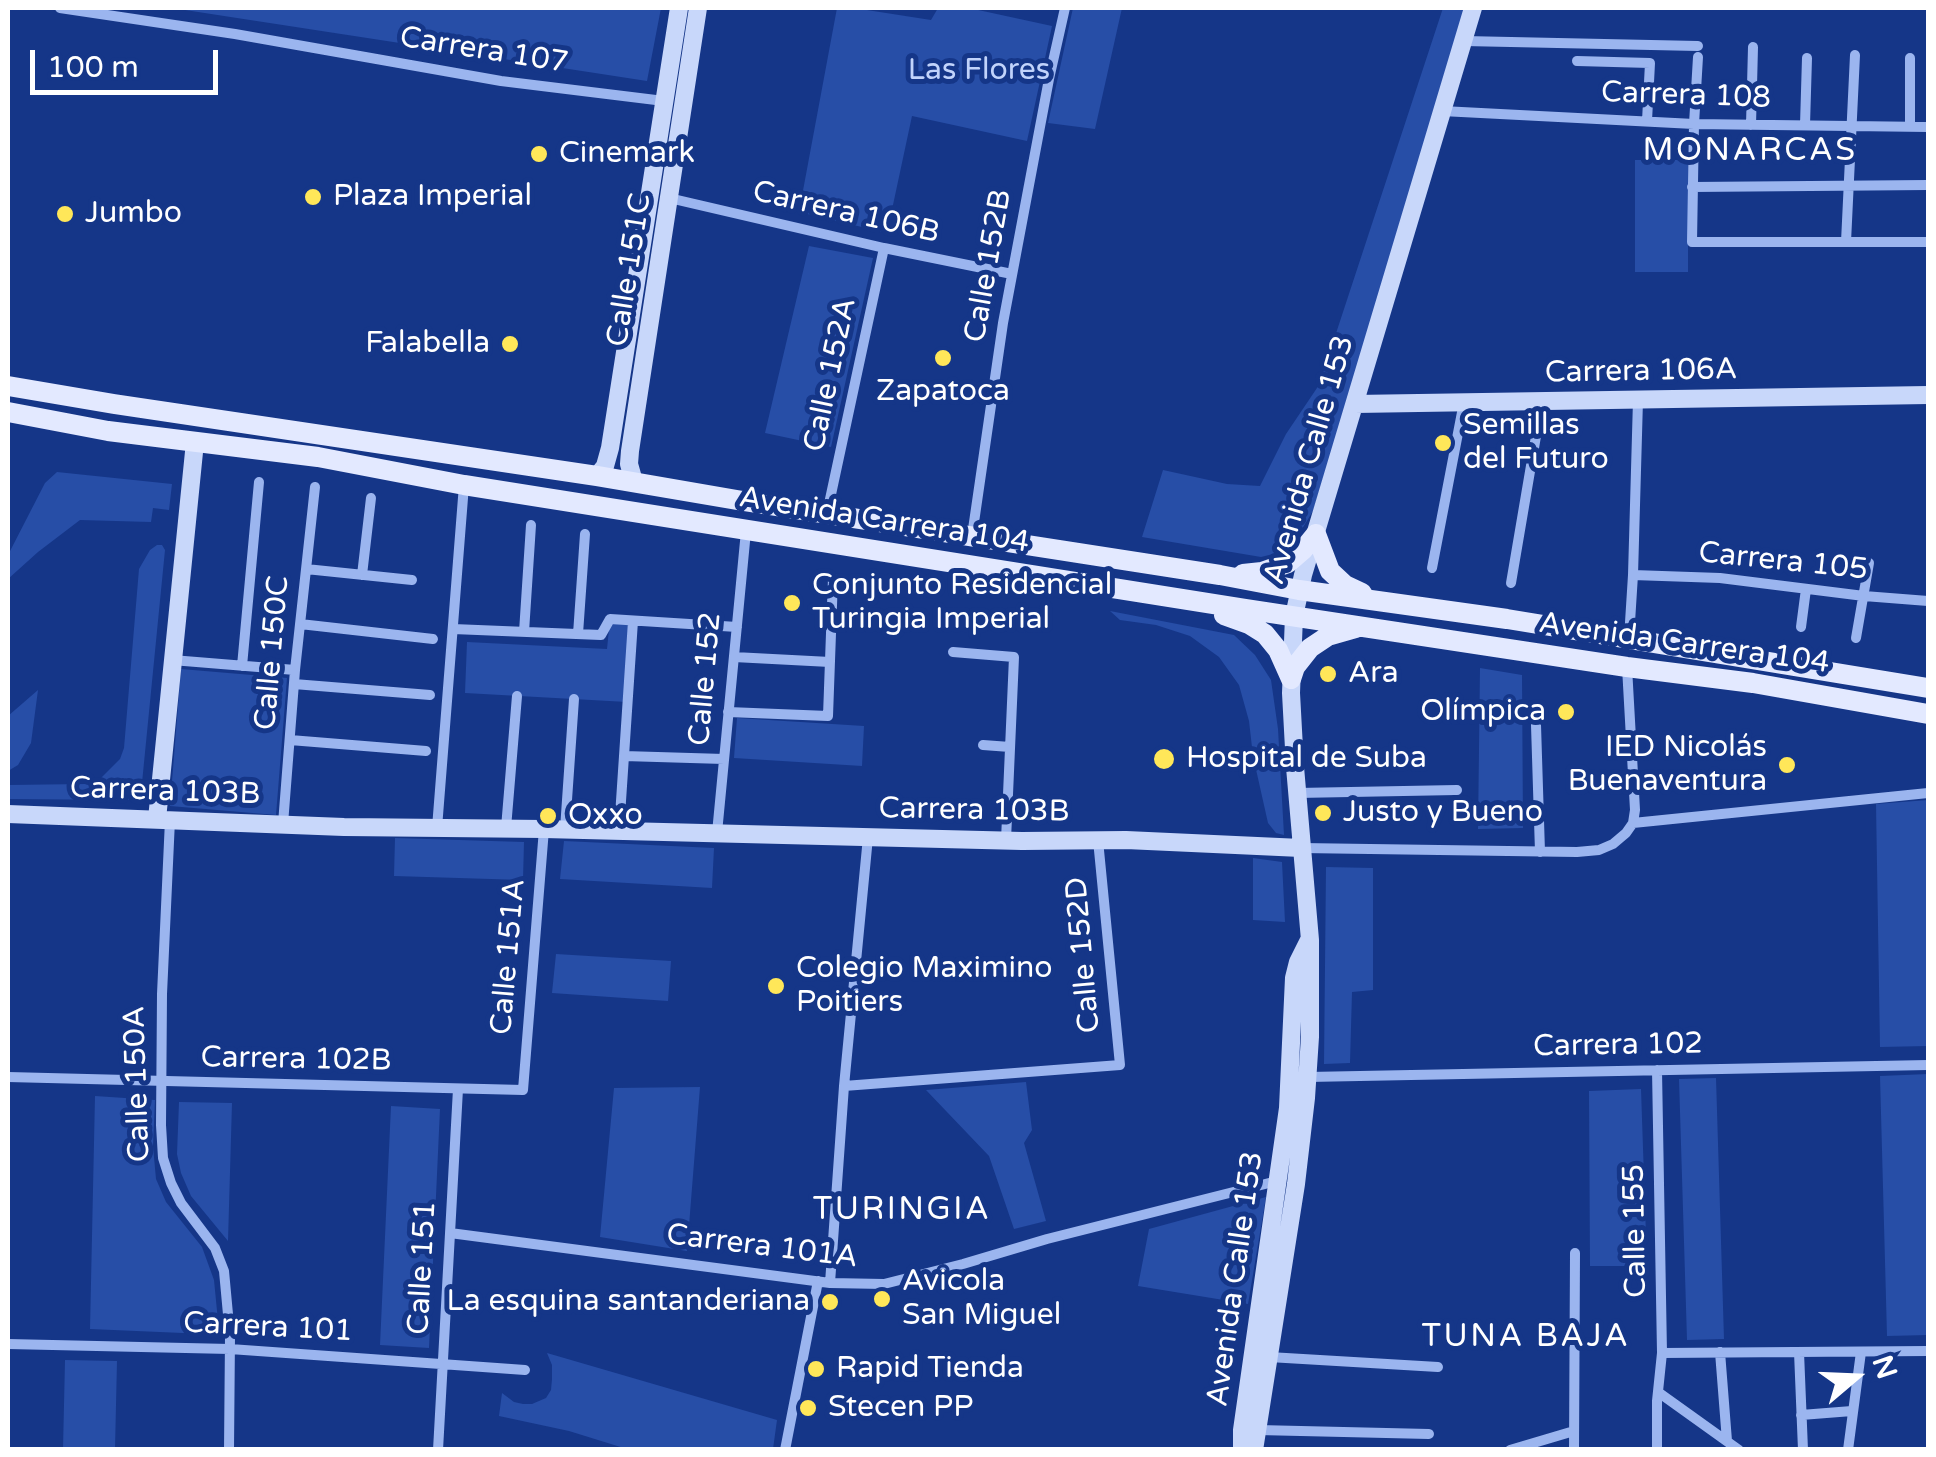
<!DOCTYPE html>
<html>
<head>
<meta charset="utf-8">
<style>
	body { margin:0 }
	#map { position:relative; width:1936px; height:1457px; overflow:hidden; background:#153688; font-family:"Varela Round",sans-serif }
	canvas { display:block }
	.frame { position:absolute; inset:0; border:10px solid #fff; pointer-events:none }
	.north { position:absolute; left:1806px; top:1327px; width:100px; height:100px; -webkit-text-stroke:8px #153688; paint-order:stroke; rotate:71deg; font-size:28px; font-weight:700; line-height:40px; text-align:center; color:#fff }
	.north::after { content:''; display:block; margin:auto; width:35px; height:45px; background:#fff; clip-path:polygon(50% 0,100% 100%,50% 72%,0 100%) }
	.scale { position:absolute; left:30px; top:50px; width:188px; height:45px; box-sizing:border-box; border:5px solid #fff; border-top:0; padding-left:12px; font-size:30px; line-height:35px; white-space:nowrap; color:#fff; -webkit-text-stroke:8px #153688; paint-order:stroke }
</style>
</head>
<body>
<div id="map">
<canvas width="1936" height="1457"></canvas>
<div class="frame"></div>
<div class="north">N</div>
<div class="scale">100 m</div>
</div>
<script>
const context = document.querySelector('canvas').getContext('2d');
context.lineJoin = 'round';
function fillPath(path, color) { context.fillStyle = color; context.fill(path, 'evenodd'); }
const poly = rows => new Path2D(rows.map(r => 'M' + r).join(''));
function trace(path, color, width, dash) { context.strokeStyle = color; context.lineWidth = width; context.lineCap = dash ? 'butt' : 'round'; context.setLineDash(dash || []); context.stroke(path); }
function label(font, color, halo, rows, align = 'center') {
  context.font = font + ' "Varela Round",sans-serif'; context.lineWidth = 10; context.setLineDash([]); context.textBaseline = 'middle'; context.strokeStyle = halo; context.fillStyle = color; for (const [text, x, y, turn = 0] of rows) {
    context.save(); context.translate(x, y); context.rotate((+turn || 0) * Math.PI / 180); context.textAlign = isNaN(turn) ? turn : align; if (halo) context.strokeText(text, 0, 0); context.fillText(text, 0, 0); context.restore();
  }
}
const green = poly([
	[172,8,661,8,647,81],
	[837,8,854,8,931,20,938,8,969,8,1052,26,1027,141,912,116,887,233,799,212],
	[1073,8,1122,8,1095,129,1048,123],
	[1443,8,1470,8,1313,511,1297,537,1285,551,1261,557,1142,537,1163,470,1227,484,1260,486,1286,434,1319,385],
	[1635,160,1688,160,1688,272,1635,272],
	[809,246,873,258,831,447,765,433],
	[57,472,172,484,169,510,153,508,151,522,80,520,38,552,8,579,8,555,45,483],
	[157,545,162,545,165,550,141,793,128,800,8,799,8,785,85,784,100,779,120,759,124,748,139,569,150,550],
	[1110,611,1234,635,1255,655,1271,680,1278,729,1284,835,1276,833,1268,823,1253,756,1249,721,1239,685,1219,657,1190,636,1156,625,1120,620],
	[610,619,633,621,627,702,465,693,467,642,607,649],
	[1480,668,1522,675,1523,828,1478,829],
	[181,669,287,678,276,815,170,806],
	[38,690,31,743,18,765,8,771,8,716],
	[737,718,864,726,862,766,734,758],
	[1928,800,1928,1046,1880,1047,1876,804],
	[395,838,524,842,523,880,394,876],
	[564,841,714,848,712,888,560,879],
	[1253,858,1282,862,1285,922,1253,920],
	[1326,867,1373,868,1373,990,1352,992,1350,1063,1324,1064],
	[556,954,671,961,668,1001,552,993],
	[1928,1074,1928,1335,1887,1336,1880,1076],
	[1716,1078,1724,1339,1687,1340,1679,1079],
	[1026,1082,1032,1130,1024,1143,1046,1221,1014,1229,989,1156,926,1090],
	[700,1087,687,1251,600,1237,614,1088],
	[1641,1089,1647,1266,1590,1266,1589,1091],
	[95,1096,155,1100,153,1146,156,1179,166,1202,202,1247,214,1280,218,1321,213,1329,206,1334,90,1329],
	[179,1102,232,1103,228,1241,191,1196,181,1173,177,1154],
	[391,1106,440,1109,429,1348,380,1345],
	[1266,1197,1248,1304,1138,1286,1149,1229],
	[547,1353,777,1420,773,1449,627,1449,569,1431,499,1416,502,1393,514,1402,523,1404,532,1404,546,1398,551,1390,552,1379,552,1365],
	[65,1360,117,1361,115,1449,63,1449]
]);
const street = poly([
	[60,8,235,34,501,81,664,101],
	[1464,41,1698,46],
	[1698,57,1694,124,1692,242,1928,242],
	[1910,58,1910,127],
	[1577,61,1650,63,1647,121],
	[1442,111,1694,124,1928,127],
	[1751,125,1753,47],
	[1805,125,1807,58],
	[1692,187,1928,185],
	[669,198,884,248,1012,274],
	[1846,242,1855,55],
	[827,513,884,248],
	[972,536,1003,323,1049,79,1065,8],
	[1432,568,1464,402],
	[306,569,412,580],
	[362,575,371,498],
	[1633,575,1720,578,1864,596,1928,601],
	[1511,583,1542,401],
	[300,624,433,639],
	[1801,627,1806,589],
	[453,629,601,635,610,619,737,627],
	[524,632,531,525],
	[578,634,585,534],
	[1629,638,1633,575,1638,400],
	[1856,638,1869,563],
	[953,652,1014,657,1006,840],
	[734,657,830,662],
	[172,660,295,670],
	[242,666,259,482],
	[1627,667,1635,810,1633,823],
	[294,684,430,695],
	[728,712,828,716,833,578],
	[1536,725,1540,852],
	[290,740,426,751],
	[983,745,1010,747],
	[624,756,724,759],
	[1297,793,1457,790],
	[170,820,162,994,161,1125,163,1158,171,1183,181,1203,215,1248,224,1271,230,1336,229,1450],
	[283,824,295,670,315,487],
	[437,828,464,485],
	[506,828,517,696],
	[565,829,574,699],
	[619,831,633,621],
	[717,833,746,531],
	[1301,848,1577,852,1599,850,1613,844,1626,833,1633,823,1928,793],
	[1657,1070,1662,1353,1657,1401,1657,1450],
	[8,1077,523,1090,544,829],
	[1308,1077,1928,1065],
	[844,1086,1120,1065,1098,840],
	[450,1233,830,1283,884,1284,963,1264,1047,1239,1277,1181],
	[830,1283,844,1086,868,837],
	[8,1344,230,1349,525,1370],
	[1720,1352,1727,1441],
	[1799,1352,1803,1450],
	[1662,1353,1928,1351],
	[1269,1357,1438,1367],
	[1658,1392,1739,1450],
	[1801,1415,1852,1411],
	[1258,1430,1429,1434],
	[438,1450,458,1089],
	[785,1450,818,1281],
	[1510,1450,1574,1431],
	[1574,1450,1575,1253],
	[1848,1450,1861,1352]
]);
const secondary = poly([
	[1355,404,1928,395],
	[597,476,605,466,610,448,679,8],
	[634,482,629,464,630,451,698,8],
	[8,814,344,827,544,829,1022,841,1126,840,1301,848],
	[157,819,195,442],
	[1242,1450,1242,1430,1288,1108,1294,978,1298,962,1309,940],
	[1254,1450,1296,1184,1306,1098,1310,1037,1310,940,1295,767,1291,693,1294,616,1303,575,1473,8]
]);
const primary = poly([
	[8,386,114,404,597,476,737,500,1220,575,1299,590,1507,619,1928,688],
	[8,412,108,431,318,457,464,485,1245,609,1627,667,1753,683,1928,714],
	[1316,534,1330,571,1345,585,1362,593],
	[1243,574,1262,572,1288,563,1303,550,1316,534],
	[1224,615,1249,624,1265,634,1278,650,1291,679],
	[1291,679,1295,667,1310,648,1328,636,1356,628]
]);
const markers = [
	[539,154,10,"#ffe759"],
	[313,197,10,"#ffe759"],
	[65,214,10,"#ffe759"],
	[510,344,10,"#ffe759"],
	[943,358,10,"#ffe759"],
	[1443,443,10,"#ffe759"],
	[792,603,10,"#ffe759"],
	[1328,674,10,"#ffe759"],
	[1566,712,10,"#ffe759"],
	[1164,759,12,"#ffe759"],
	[1787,765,10,"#ffe759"],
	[1323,813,10,"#ffe759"],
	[548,816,10,"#ffe759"],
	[776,986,10,"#ffe759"],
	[882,1299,10,"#ffe759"],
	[830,1302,10,"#ffe759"],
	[816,1369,10,"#ffe759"],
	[808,1408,10,"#ffe759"]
];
const streetNames = [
	["Carrera 107",484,51,9],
	["Carrera 108",1686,96,2],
	["Carrera 106B",846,213,13],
	["Calle 152B",989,266,-80],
	["Calle 151C",630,270,-81],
	["Carrera 106A",1641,372,-1],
	["Calle 152A",831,375,-78],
	["Avenida Calle 153",1310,460,-74],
	["Avenida Carrera 104",884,521,9],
	["Carrera 105",1783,562,6],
	["Avenida Carrera 104",1684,644,8],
	["Calle 150C",273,653,-85],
	["Calle 152",706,679,-85],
	["Carrera 103B",165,792,2],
	["Carrera 103B",974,811,1],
	["Calle 152D",1084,955,-95],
	["Calle 151A",509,957,-85],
	["Carrera 102",1618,1046,-1],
	["Carrera 102B",296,1060,1],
	["Calle 150A",138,1084,-92],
	["Calle 155",1636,1231,-91],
	["Carrera 101A",762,1247,7],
	["Calle 151",423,1268,-87],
	["Avenida Calle 153",1236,1279,-82],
	["Carrera 101",268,1328,3]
];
const parkNames = [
	["Las Flores",979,71]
];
const poiNames = [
	["Cinemark",559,154],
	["Plaza Imperial",333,197],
	["Jumbo",85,214],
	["Falabella",490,344,"right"],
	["Zapatoca",943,392,"center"],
	["Semillas",1463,426],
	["del Futuro",1463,460],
	["Conjunto Residencial",812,586],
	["Turingia Imperial",812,620],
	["Ara",1348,674],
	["Olímpica",1546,712,"right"],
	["IED Nicolás",1767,748,"right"],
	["Buenaventura",1767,782,"right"],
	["Hospital de Suba",1186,759],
	["Justo y Bueno",1343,813],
	["Oxxo",568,816],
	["Colegio Maximino",796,969],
	["Poitiers",796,1003],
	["Avicola",902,1282],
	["San Miguel",902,1316],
	["La esquina santanderiana",810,1302,"right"],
	["Rapid Tienda",836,1369],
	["Stecen PP",828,1408]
];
const neighbourhoodNames = [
	["MONARCAS",1750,152],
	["TURINGIA",902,1211],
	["TUNA BAJA",1526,1338]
];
fillPath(green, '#274ea7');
trace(street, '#9bb5ef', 10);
trace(secondary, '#c8d7fa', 18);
trace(primary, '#e3e9ff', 20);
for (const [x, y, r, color] of markers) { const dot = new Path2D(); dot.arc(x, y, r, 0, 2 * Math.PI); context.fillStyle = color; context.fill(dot); trace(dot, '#153688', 4); }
label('30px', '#fff', '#153688', streetNames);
label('30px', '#c1d3fb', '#153688', parkNames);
label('30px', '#fff', '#153688', poiNames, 'left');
context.letterSpacing = '2.5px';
label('32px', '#fff', '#153688', neighbourhoodNames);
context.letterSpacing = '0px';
</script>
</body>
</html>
